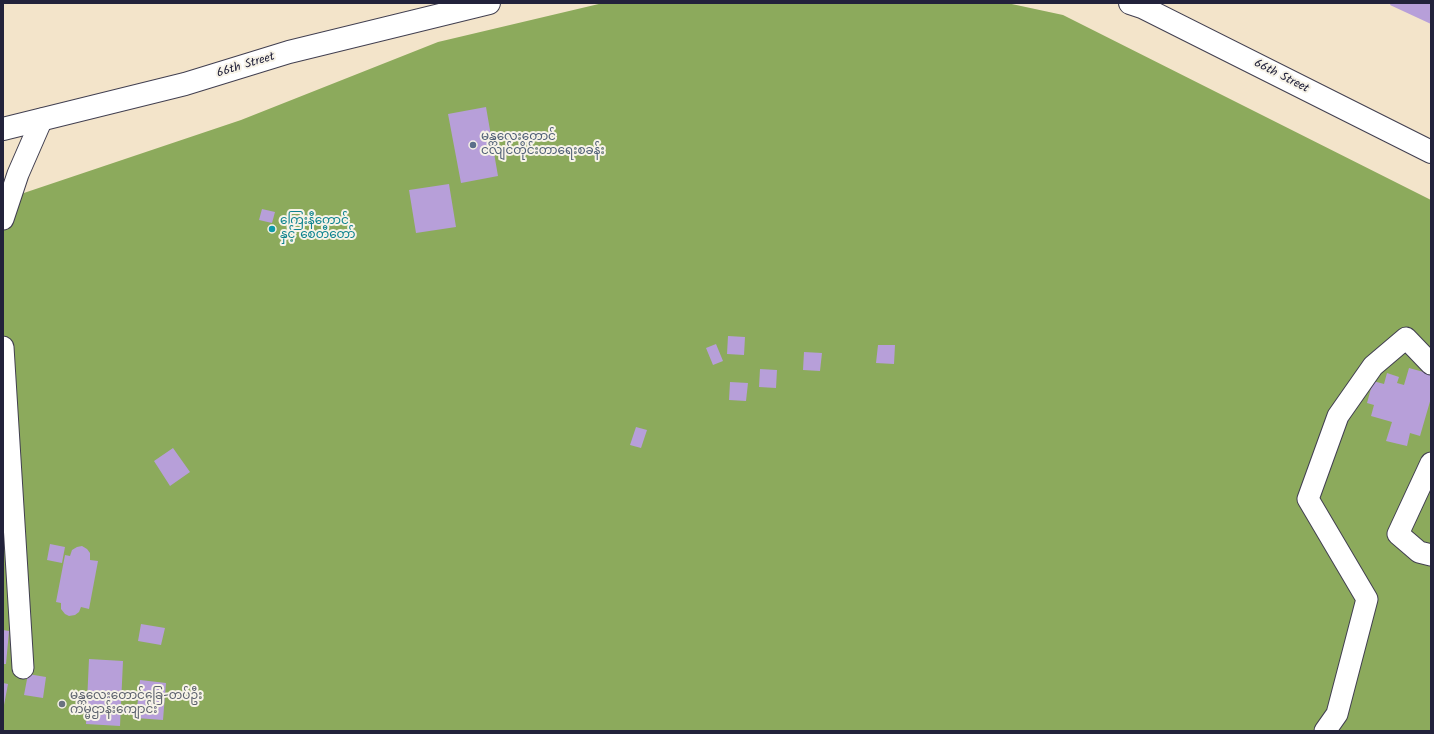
<!DOCTYPE html>
<html>
<head>
<meta charset="utf-8">
<style>
	body { margin:0 }
	#map { position:relative; width:1434px; height:734px; overflow:hidden; background:#f3e4ca; font-family:Kalam,sans-serif }
	canvas { display:block }
	.frame { position:absolute; inset:0; border:4px solid #22223b; pointer-events:none }
</style>
</head>
<body>
<div id="map">
<canvas width="1434" height="734"></canvas>
<div class="frame"></div>
</div>
<script>
const context = document.querySelector('canvas').getContext('2d');
context.lineJoin = 'round';
function fillPath(path, color) { context.fillStyle = color; context.fill(path, 'evenodd'); }
const poly = rows => new Path2D(rows.map(r => 'M' + r).join(''));
function trace(path, color, width, dash) { context.strokeStyle = color; context.lineWidth = width; context.lineCap = dash ? 'butt' : 'round'; context.setLineDash(dash || []); context.stroke(path); }
function label(font, color, halo, rows, align = 'center') {
  context.font = font + ' Kalam,"Noto Sans Myanmar",sans-serif'; context.lineWidth = 4; context.setLineDash([]); context.textBaseline = 'middle'; context.strokeStyle = halo; context.fillStyle = color; for (const [text, x, y, turn = 0] of rows) {
    context.save(); context.translate(x, y); context.rotate((+turn || 0) * Math.PI / 180); context.textAlign = isNaN(turn) ? turn : align; if (halo) context.strokeText(text, 0, 0); context.fillText(text, 0, 0); context.restore();
  }
}
const forest = poly([
	[603,3,1007,3,1063,15,1431,200,1431,731,3,731,3,200,241,120,438,42]
]);
const building = poly([
	[1391,3,1431,3,1431,24,1390,5],
	[486,107,498,176,461,183,448,114],
	[449,184,456,227,416,233,409,190],
	[262,209,275,212,272,223,259,220],
	[728,336,745,337,744,355,727,354],
	[716,344,723,361,713,365,706,348],
	[878,345,895,345,894,364,876,363],
	[804,352,822,353,820,371,803,370],
	[1409,368,1431,374,1431,398,1420,436,1410,433,1407,446,1386,441,1392,422,1371,416,1374,405,1367,403,1373,381,1384,384,1387,373,1399,377,1397,383,1404,385],
	[760,369,777,370,776,388,759,387],
	[730,382,748,383,746,401,729,400],
	[636,427,647,430,641,448,630,445],
	[173,448,190,472,170,486,154,461],
	[50,544,65,547,62,563,47,560],
	[82,546,87,549,90,553,90,560,98,561,89,609,81,607,79,612,75,615,69,616,65,614,61,609,61,603,56,602,65,555,70,556,72,550,77,547],
	[141,624,165,628,161,645,138,641],
	[3,630,9,631,6,664,3,664],
	[89,659,123,661,120,726,86,724],
	[28,674,46,677,43,698,24,695],
	[140,680,166,683,163,720,136,718],
	[3,683,8,684,4,705,3,705]
]);
const street = poly([
	[3,219,18,174,42,119],
	[3,347,23,668],
	[1431,463,1398,534,1419,552,1431,555],
	[1325,731,1337,714,1367,599,1308,499,1338,416,1373,366,1406,338,1431,364]
]);
const secondary = poly([
	[1130,3,1142,7,1431,152],
	[3,129,185,84,289,52,489,3]
]);
const markers = [
	[473,145,4,"#5c6f8a"],
	[272,229,4,"#0f9aa8"],
	[62,704,4,"#6b7280"]
];
const streetNames = [
	["66th Street",246,66,-17],
	["66th Street",1281,77,27]
];
const serviceNames = [
	["မန္တလေးတောင်",481,138],
	["ငလျင်တိုင်းတာရေးစခန်း",481,152]
];
const cultureNames = [
	["ကြေးနီတောင်",280,222],
	["နှင့် စေတီတော်",280,236]
];
const worshipNames = [
	["မန္တလေးတောင်ခြေ-တပ်ဦး",70,697],
	["ကမ္မဌာန်းကျောင်း",70,711]
];
fillPath(forest, '#8caa5c');
fillPath(building, '#b79fd9');
trace(street, '#413f50', 23);
trace(secondary, '#413f50', 24);
trace(street, '#fff', 21);
trace(secondary, '#fff', 22);
for (const [x, y, r, color] of markers) { const dot = new Path2D(); dot.arc(x, y, r, 0, 2 * Math.PI); context.fillStyle = color; context.fill(dot); trace(dot, '#f7f3e8', 1.5); }
label('12px', '#22223b', '#f7f3e8', streetNames);
label('12px', '#4e5e75', '#f7f3e8', serviceNames, 'left');
label('12px', '#0d838f', '#f7f3e8', cultureNames, 'left');
label('12px', '#5b616d', '#f7f3e8', worshipNames, 'left');
</script>
</body>
</html>
